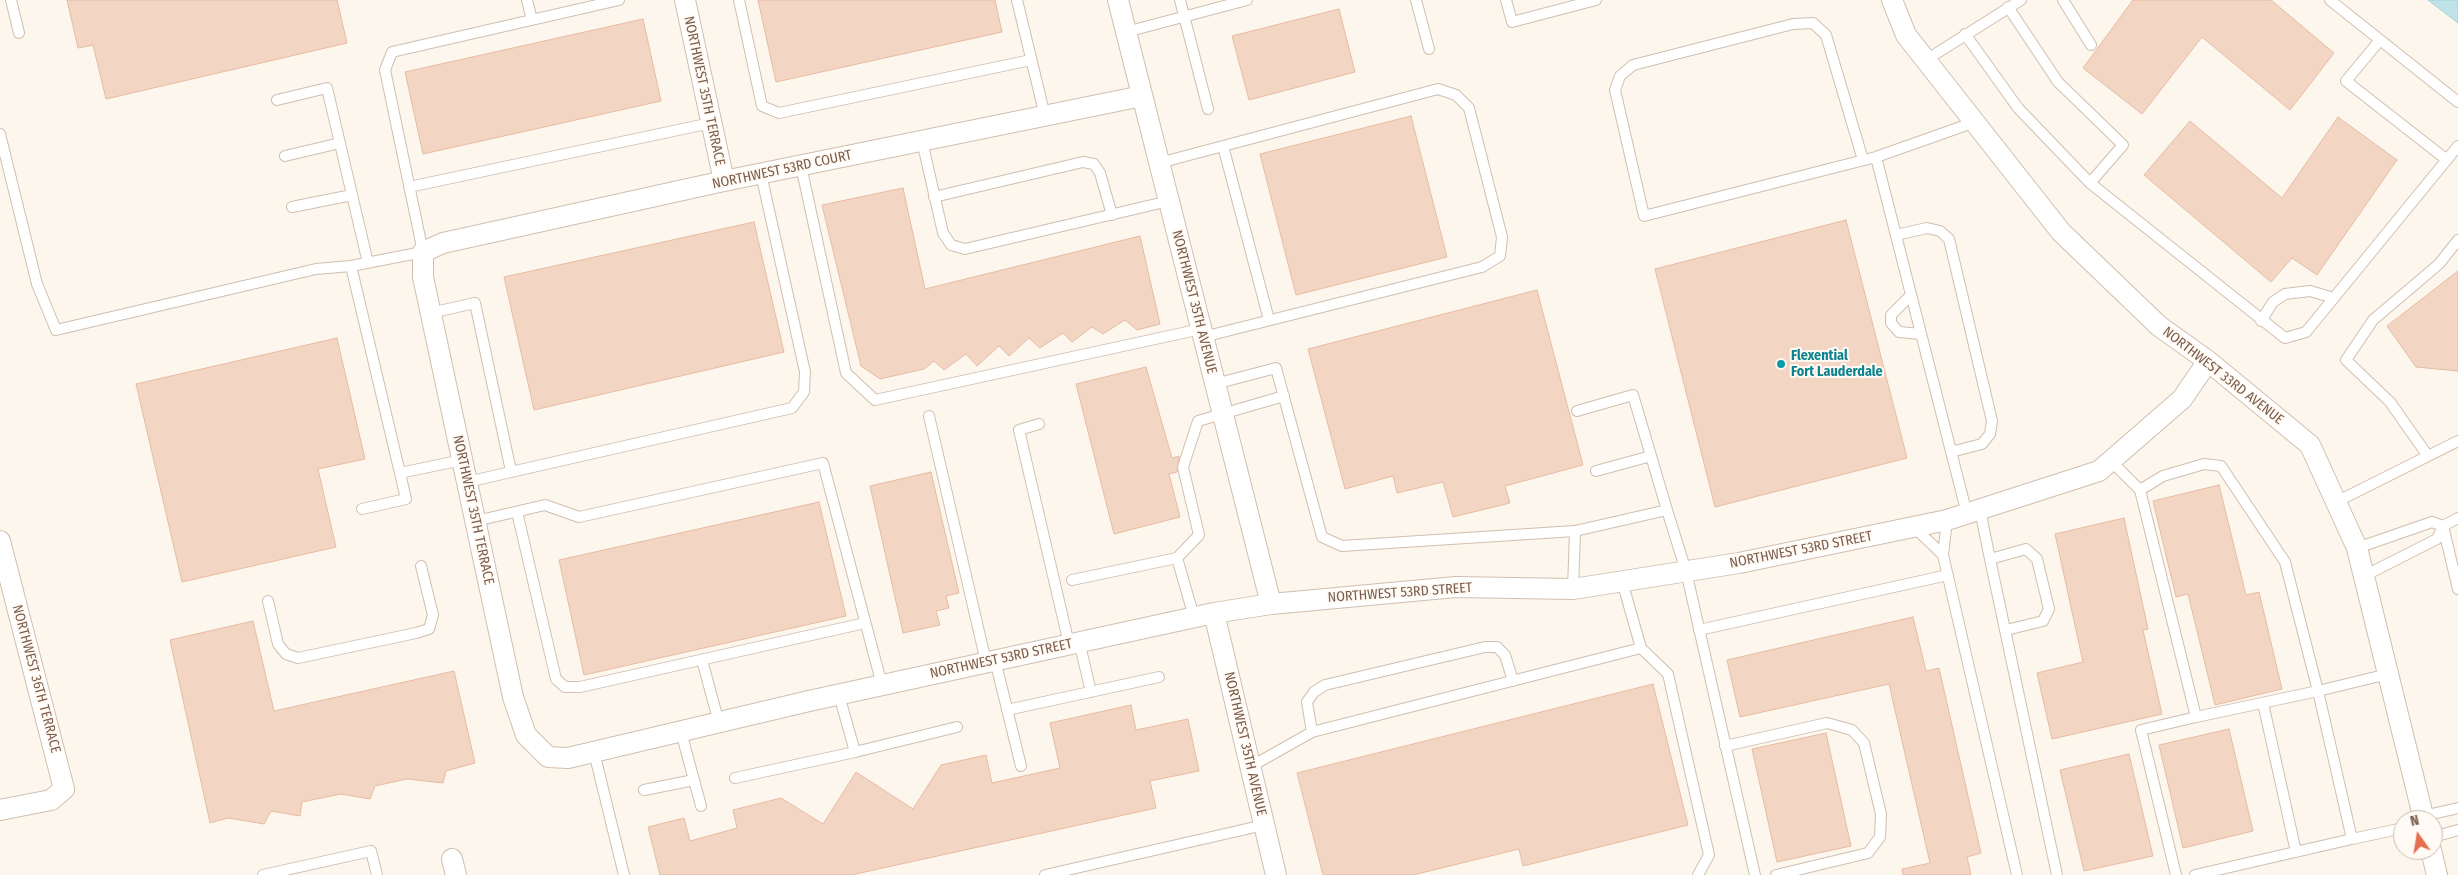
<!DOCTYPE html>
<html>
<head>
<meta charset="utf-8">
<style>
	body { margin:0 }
	#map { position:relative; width:2458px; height:875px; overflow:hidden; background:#fdf6ec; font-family:"Fira Sans Condensed",sans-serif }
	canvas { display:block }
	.north { position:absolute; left:2393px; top:810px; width:50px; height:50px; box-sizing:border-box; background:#fffaf3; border:1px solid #cabbb1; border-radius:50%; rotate:347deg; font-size:14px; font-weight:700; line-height:20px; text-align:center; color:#7a5c4d }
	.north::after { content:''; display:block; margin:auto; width:18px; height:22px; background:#e76f51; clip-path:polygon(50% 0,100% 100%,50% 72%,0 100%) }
</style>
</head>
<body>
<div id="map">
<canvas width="2458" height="875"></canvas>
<div class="north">N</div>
</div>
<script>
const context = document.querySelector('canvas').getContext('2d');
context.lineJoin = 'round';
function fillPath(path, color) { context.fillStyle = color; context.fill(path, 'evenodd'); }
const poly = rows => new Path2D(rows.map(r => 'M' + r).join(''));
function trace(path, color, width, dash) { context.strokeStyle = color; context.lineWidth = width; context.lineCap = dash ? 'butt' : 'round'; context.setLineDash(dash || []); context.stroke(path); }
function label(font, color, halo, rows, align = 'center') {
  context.font = font + ' "Fira Sans Condensed",sans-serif'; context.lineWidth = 4; context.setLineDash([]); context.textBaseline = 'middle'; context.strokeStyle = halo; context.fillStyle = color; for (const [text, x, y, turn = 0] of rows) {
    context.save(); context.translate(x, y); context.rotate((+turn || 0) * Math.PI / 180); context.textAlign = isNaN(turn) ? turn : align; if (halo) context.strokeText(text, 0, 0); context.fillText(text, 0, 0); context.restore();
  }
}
const water = poly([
	[2428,0,2458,0,2458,23,2428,0]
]);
const building = poly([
	[67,0,337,0,347,43,106,99,93,45,78,48,67,0],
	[758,0,995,0,1002,32,776,82,758,0],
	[2133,0,2271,0,2334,53,2290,110,2202,37,2142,114,2083,68,2133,0],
	[1339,9,1355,72,1249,100,1232,36,1339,9],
	[643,19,661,101,423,154,405,72,643,19],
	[1411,116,1447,257,1296,295,1260,154,1411,116],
	[2338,117,2397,160,2317,275,2292,258,2271,282,2144,175,2190,121,2282,198,2338,117],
	[903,188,925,289,1140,236,1160,324,1137,330,1125,320,1103,334,1092,327,1072,342,1063,333,1040,348,1029,338,1009,356,999,346,977,366,966,354,944,370,934,361,924,369,880,379,861,366,822,205,903,188],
	[1846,220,1907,458,1715,507,1655,269,1846,220],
	[754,222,784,352,534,410,504,277,754,222],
	[2458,271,2458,371,2416,367,2387,326,2458,271],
	[1537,290,1583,465,1505,486,1510,503,1453,517,1443,482,1397,493,1393,476,1345,489,1308,349,1537,290],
	[337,338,365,459,318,469,336,547,182,582,136,384,337,338],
	[1146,367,1172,458,1179,456,1177,472,1169,474,1180,517,1114,534,1076,384,1146,367],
	[931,472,959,593,946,596,949,608,936,611,940,625,903,633,870,486,931,472],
	[2219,485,2246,595,2259,592,2282,689,2215,705,2188,594,2176,597,2153,501,2219,485],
	[819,502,846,616,584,675,559,560,819,502],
	[2124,518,2148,629,2143,630,2162,714,2052,739,2037,673,2083,662,2055,534,2124,518],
	[1913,617,1926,671,1939,668,1981,853,1967,857,1971,875,1903,875,1902,869,1930,863,1889,684,1740,717,1727,660,1913,617],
	[253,621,274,711,454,671,475,763,446,771,443,783,407,779,375,786,370,799,341,794,302,802,300,816,271,811,264,824,228,818,210,823,170,640,253,621],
	[1653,684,1688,825,1523,866,1519,849,1413,875,1323,875,1297,773,1653,684],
	[1131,705,1136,730,1188,719,1199,771,1150,781,1156,808,851,875,660,875,648,827,684,818,690,841,737,828,733,810,781,798,823,824,856,772,913,809,941,765,986,755,992,783,1060,768,1050,723,1131,705],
	[2229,729,2253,831,2183,848,2159,745,2229,729],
	[1826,733,1851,846,1777,862,1752,749,1826,733],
	[2129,754,2153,856,2084,871,2060,770,2129,754]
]);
const service = poly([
	[11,0,19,33],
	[527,0,532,20],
	[739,0,762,106,779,113,1031,60],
	[1017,0,1045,116],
	[1180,0,1208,109],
	[1416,0,1429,49],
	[1506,0,1512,22,1596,0],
	[2063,0,2091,45],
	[2330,0,2458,102],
	[2008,7,2058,82,2123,145,2090,183],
	[1126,32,1247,0],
	[1965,34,2018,108,2090,183,2285,338,2306,332,2458,146],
	[2380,40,2346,81,2447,160],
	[1926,60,2021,0],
	[277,100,327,88,368,263],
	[0,134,37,284,56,330,316,269,351,266],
	[922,141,943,233,951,245,965,249,1169,201],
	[1223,146,1269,320],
	[285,156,340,143],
	[1863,160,1826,35,1813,23,1793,24,1633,65,1620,76,1615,90,1644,216,1876,157],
	[1159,163,1438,89,1456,95,1469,108,1502,237,1500,256,1482,267,1203,337],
	[801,166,846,373,875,400,1201,329],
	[409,187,711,123],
	[934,197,1083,162,1094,164,1100,173,1112,215],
	[292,207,352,195],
	[1896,235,1927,228,1940,231,1949,239,1992,421,1990,434,1982,444,1951,452],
	[1911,295,1891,315,1891,323,1899,332,1921,334],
	[430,313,475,303,511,471],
	[2261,321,2273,302,2285,294,2310,291,2334,298],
	[1215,384,1276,368,1322,537,1342,546,1575,531],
	[1577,411,1633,395,1667,510],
	[929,416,986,662],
	[1039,424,1019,430,1069,644],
	[2428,456,2390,402,2346,360,2373,320,2439,264,2458,240],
	[462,460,400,473,351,266,423,252,385,70,392,52,619,0],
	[2111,461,2140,490,2196,717,2141,730,2176,875],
	[1596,471,1651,456],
	[467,482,792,408,804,392,805,372,761,174],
	[2140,490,2163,476,2204,464,2221,466,2285,562,2318,691,2196,717],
	[2336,502,2458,441],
	[362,509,406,499,400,473],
	[1980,510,1990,559],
	[517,512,556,679,565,687,580,687,865,623],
	[1967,514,1876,157,1975,122],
	[1947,520,1943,555,2017,875],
	[476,521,545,505,579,517,823,463,882,685],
	[2443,526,2458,589],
	[1914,527,1943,555],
	[2357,548,2432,522,2443,526,2458,518],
	[1177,558,1199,535,1183,467,1198,421,1284,396],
	[2364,576,2437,539,2443,526],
	[1072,580,1177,558,1194,617],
	[1573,589,1575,531,1667,510,1686,571,1755,875],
	[268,601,278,644,286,654,298,658,416,633,429,629,433,615,421,566],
	[1699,630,1948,575],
	[2006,630,2043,621,2049,609,2037,559,2026,549,1990,559,2057,875],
	[1079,641,1091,692],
	[1641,648,1668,674,1709,855,1698,875],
	[702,660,719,723],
	[995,660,1021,766],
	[2263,703,2296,852],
	[1007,710,1159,677],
	[681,732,701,806],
	[1312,732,1307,702,1314,692,1325,685,1485,647,1497,647,1505,655,1513,681],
	[1725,746,1827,723,1852,730,1864,743,1881,814,1880,837,1868,853,1776,875],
	[594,752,624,875],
	[855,752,957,727],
	[1250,767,1312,732,1641,648,1622,581],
	[735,778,855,752,839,695],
	[644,790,694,780],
	[2423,816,2458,808],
	[2433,837,2458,830],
	[2352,839,2403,828],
	[263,875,371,851,377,875],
	[1045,875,1264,825],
	[2195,875,2352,839,2318,691,2388,674]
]);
const minor = poly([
	[685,0,724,181],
	[1118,0,1271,604],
	[1892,0,1906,35,2061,232,2159,326,2208,361,2310,445,2357,548,2424,820],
	[1142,96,724,181,443,243,423,252,423,277,513,697,526,735,548,757,568,758,809,701,1214,613,1271,604,1456,587,1573,589,1739,563,1947,520,2099,471,2182,399,2208,361],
	[0,541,64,789,51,800,0,810],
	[1214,613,1276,875],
	[2431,850,2437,875],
	[452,859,456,875]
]);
const markers = [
	[1781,364,5,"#0f9aa8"]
];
const streetNames = [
	["NORTHWEST 35TH TERRACE",704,91,78],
	["NORTHWEST 53RD COURT",782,170,-12],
	["NORTHWEST 35TH AVENUE",1194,302,76],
	["NORTHWEST 33RD AVENUE",2223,376,38],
	["NORTHWEST 35TH TERRACE",473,510,78],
	["NORTHWEST 53RD STREET",1801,550,-11],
	["NORTHWEST 53RD STREET",1400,593,-4],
	["NORTHWEST 53RD STREET",1001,659,-12],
	["NORTHWEST 36TH TERRACE",36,679,75],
	["NORTHWEST 35TH AVENUE",1245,744,77]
];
const cultureNames = [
	["Flexential",1791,356],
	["Fort Lauderdale",1791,372]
];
fillPath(water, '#bfe3e8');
trace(water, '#a5d3da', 1);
fillPath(building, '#f3d5c3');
trace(building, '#e6bba3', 1);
trace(service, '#d1beb0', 12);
trace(minor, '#d1beb0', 22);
trace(service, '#fff', 10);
trace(minor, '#fff', 20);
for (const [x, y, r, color] of markers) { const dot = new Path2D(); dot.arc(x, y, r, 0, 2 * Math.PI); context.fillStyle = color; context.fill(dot); trace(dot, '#fffaf3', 2); }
label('14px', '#7a5c4d', '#fffaf3', streetNames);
label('bold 14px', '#0d838f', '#fffaf3', cultureNames, 'left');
</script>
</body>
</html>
